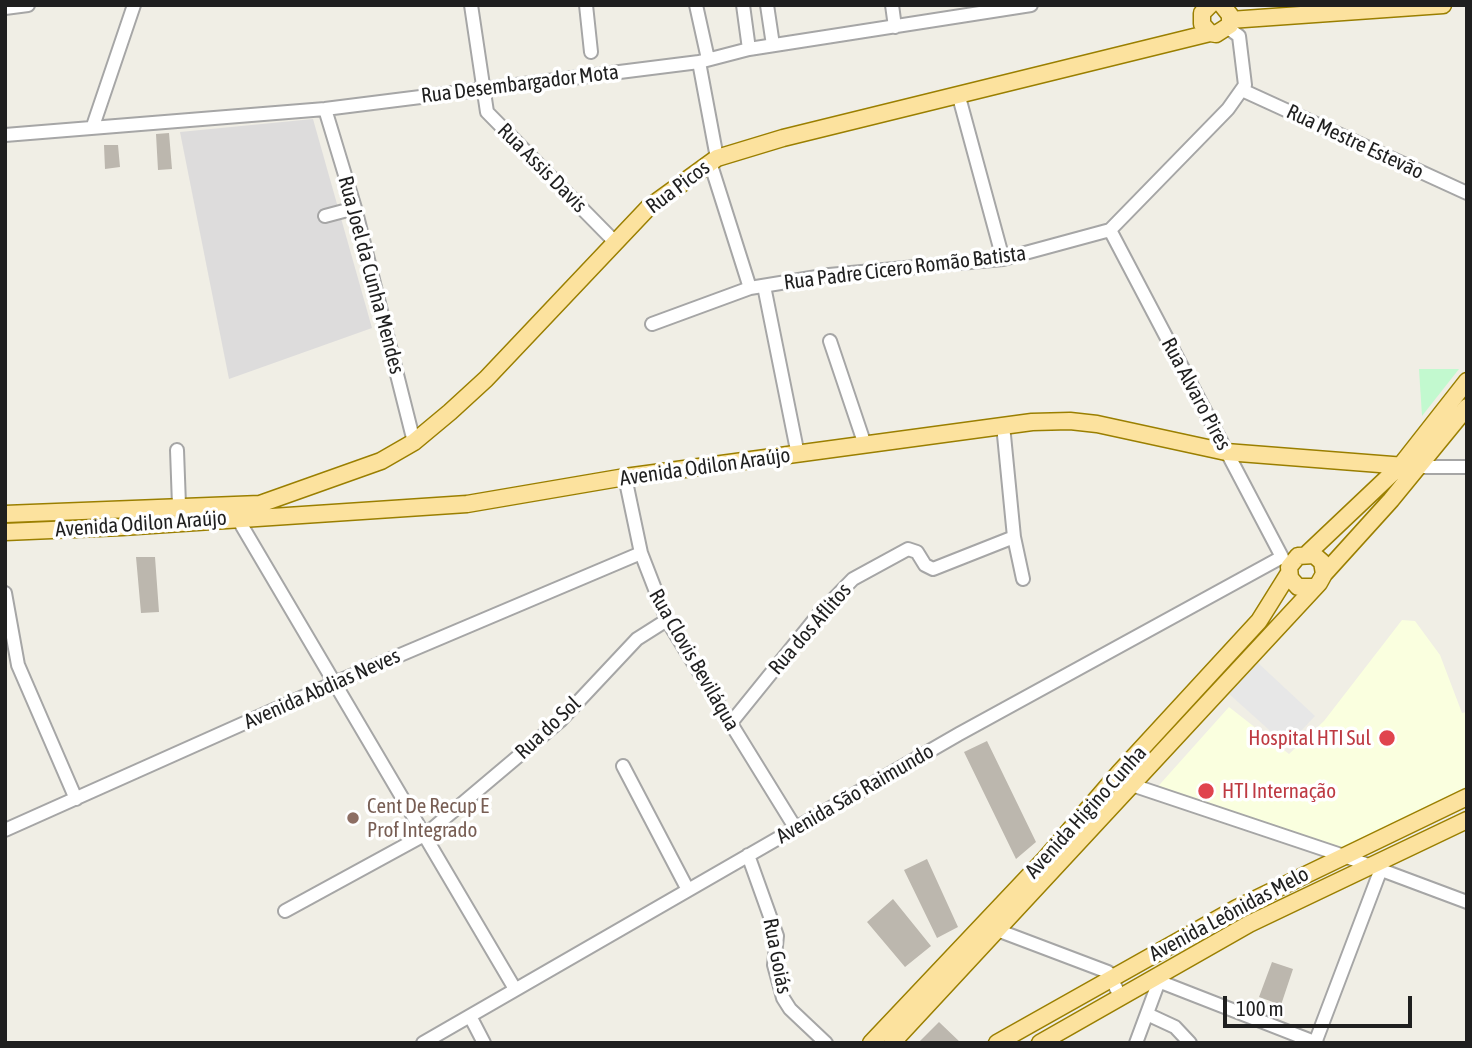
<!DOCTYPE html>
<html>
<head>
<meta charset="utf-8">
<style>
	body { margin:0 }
	#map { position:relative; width:1472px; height:1048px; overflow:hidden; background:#f0eee5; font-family:"Asap Condensed",sans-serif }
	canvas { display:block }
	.frame { position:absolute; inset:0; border:7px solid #1f1f1f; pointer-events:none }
	.scale { position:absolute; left:1223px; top:996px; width:189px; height:32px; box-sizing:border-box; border:4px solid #1f1f1f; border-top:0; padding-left:9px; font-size:21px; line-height:24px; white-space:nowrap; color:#1f1f1f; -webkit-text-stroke:5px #fff; paint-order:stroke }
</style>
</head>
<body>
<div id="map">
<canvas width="1472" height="1048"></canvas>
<div class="frame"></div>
<div class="scale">100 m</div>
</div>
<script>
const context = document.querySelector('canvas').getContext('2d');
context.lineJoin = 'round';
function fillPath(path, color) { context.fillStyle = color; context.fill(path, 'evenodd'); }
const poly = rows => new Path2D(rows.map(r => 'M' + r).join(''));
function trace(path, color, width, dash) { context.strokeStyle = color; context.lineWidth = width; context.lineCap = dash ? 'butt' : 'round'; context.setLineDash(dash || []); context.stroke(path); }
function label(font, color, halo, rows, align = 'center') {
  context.font = font + ' "Asap Condensed",sans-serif'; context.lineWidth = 7; context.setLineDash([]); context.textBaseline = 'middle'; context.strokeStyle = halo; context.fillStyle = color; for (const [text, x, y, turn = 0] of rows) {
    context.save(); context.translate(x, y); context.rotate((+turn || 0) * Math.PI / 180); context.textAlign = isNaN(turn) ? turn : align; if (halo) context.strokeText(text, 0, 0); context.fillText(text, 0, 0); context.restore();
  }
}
const residential = poly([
	[313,119,372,328,229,379,180,132]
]);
const education = poly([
	[1402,620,1415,621,1440,655,1462,713,1467,712,1467,800,1339,859,1153,792,1229,707,1289,754,1324,721]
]);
const park = poly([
	[1419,369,1459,369,1422,416]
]);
const parking = poly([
	[1256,661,1315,716,1287,746,1228,693]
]);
const building = poly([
	[169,133,172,169,158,170,156,134],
	[104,145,118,145,120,167,105,169],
	[136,557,155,557,159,612,141,613],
	[987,741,1036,842,1016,859,964,752],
	[927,859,958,927,937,938,904,870],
	[893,899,931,946,905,967,867,922],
	[1272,962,1293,969,1281,1005,1259,997],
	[939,1022,961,1043,918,1043]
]);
const minor = poly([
	[471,5,487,112,614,241],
	[586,5,591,52],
	[696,5,708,59],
	[743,5,749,49],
	[767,5,773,45],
	[892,5,895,27],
	[5,8,28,5],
	[699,62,717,158],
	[1242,90,1467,193],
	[959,97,1003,259],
	[325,109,355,208,414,442],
	[93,126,134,5],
	[5,135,325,109,699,62,749,49,1031,5],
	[710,162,750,288],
	[325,216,355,208],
	[1110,230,1282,557],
	[764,286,798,455],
	[652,324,750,288,829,275,1003,259,1110,230,1228,109,1245,85,1239,36,1228,28],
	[830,341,865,445],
	[1003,425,1014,537,1023,579],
	[177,450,179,505],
	[1418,467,1467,467],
	[625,477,641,553,667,620,796,829],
	[240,511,242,526,515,989],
	[5,593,18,665,76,799],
	[730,724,819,614,853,579,908,549,917,552,925,565,933,569,1014,537],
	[623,766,688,890],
	[1119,773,1132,785,1344,856,1467,902],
	[5,830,334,683,641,553],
	[748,855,777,936,774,965,783,998,790,1009,826,1043],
	[285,911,426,834,560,721,637,639,667,620],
	[997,930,1108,972,1120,996],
	[1153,979,1317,1043],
	[1147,1014,1175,1027,1190,1043],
	[470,1016,484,1043],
	[423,1043,959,734,1282,557],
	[1136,1043,1159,981],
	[1315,1043,1381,869]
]);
const major = poly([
	[1210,5,1202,13,1202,24,1210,33,1216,34,1230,25,1230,15,1222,5],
	[1230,20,1443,5],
	[5,514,260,504,381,461,414,442,450,412,486,379,648,208,717,158,783,138,1210,33],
	[5,532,122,527,467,504,625,477,1032,422,1070,421,1097,424,1226,452,1418,467],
	[1308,553,1401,465,1467,381],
	[1324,574,1391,500,1467,407],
	[871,1043,1045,859,1119,773,1259,621,1289,573],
	[892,1043,1319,583,1324,574,1322,562,1314,555,1298,556,1289,567,1290,578,1298,587,1315,587],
	[997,1043,1237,908,1467,797],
	[1040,1043,1249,924,1467,820]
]);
const markers = [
	[1387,738,9,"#e0444e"],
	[1206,791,9,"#e0444e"],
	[353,818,7,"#8d6e63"]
];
const streetNames = [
	["Rua Desembargador Mota",520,84,-7],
	["Rua Mestre Estevão",1355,142,25],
	["Rua Assis Davis",542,168,45],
	["Rua Picos",678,187,-37],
	["Rua Padre Cicero Romão Batista",905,268,-7],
	["Rua Joel da Cunha Mendes",371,275,75],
	["Rua Alvaro Pires",1196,394,62],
	["Avenida Odilon Araújo",705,467,-8],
	["Avenida Odilon Araújo",141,524,-4],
	["Rua dos Aflitos",810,629,-49],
	["Rua Clovis Beviláqua",694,660,60],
	["Avenida Abdias Neves",322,689,-24],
	["Rua do Sol",548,728,-43],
	["Avenida São Raimundo",855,794,-30],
	["Avenida Higino Cunha",1086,812,-48],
	["Avenida Leônidas Melo",1229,914,-28],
	["Rua Goiás",777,956,79]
];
const healthNames = [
	["Hospital HTI Sul",1371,738],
	["HTI Internação",1222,791,"left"]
];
const educationNames = [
	["Cent De Recup E",367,806],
	["Prof Integrado",367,830]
];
fillPath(residential, '#dddcdc');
fillPath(education, '#faffdf');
fillPath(park, '#c2f9cf');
fillPath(parking, '#e7e7e7');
fillPath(building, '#bcb7ae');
trace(minor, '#a6a6a6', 16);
trace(major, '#9a7f00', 19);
trace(minor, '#fff', 12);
trace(major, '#fce29e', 16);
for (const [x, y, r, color] of markers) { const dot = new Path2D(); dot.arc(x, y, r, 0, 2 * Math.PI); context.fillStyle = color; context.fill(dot); trace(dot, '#fff', 2.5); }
label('21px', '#1f1f1f', '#fff', streetNames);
label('21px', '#be3a42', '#fff', healthNames, 'right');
label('21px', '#785e54', '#fff', educationNames, 'left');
</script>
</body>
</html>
